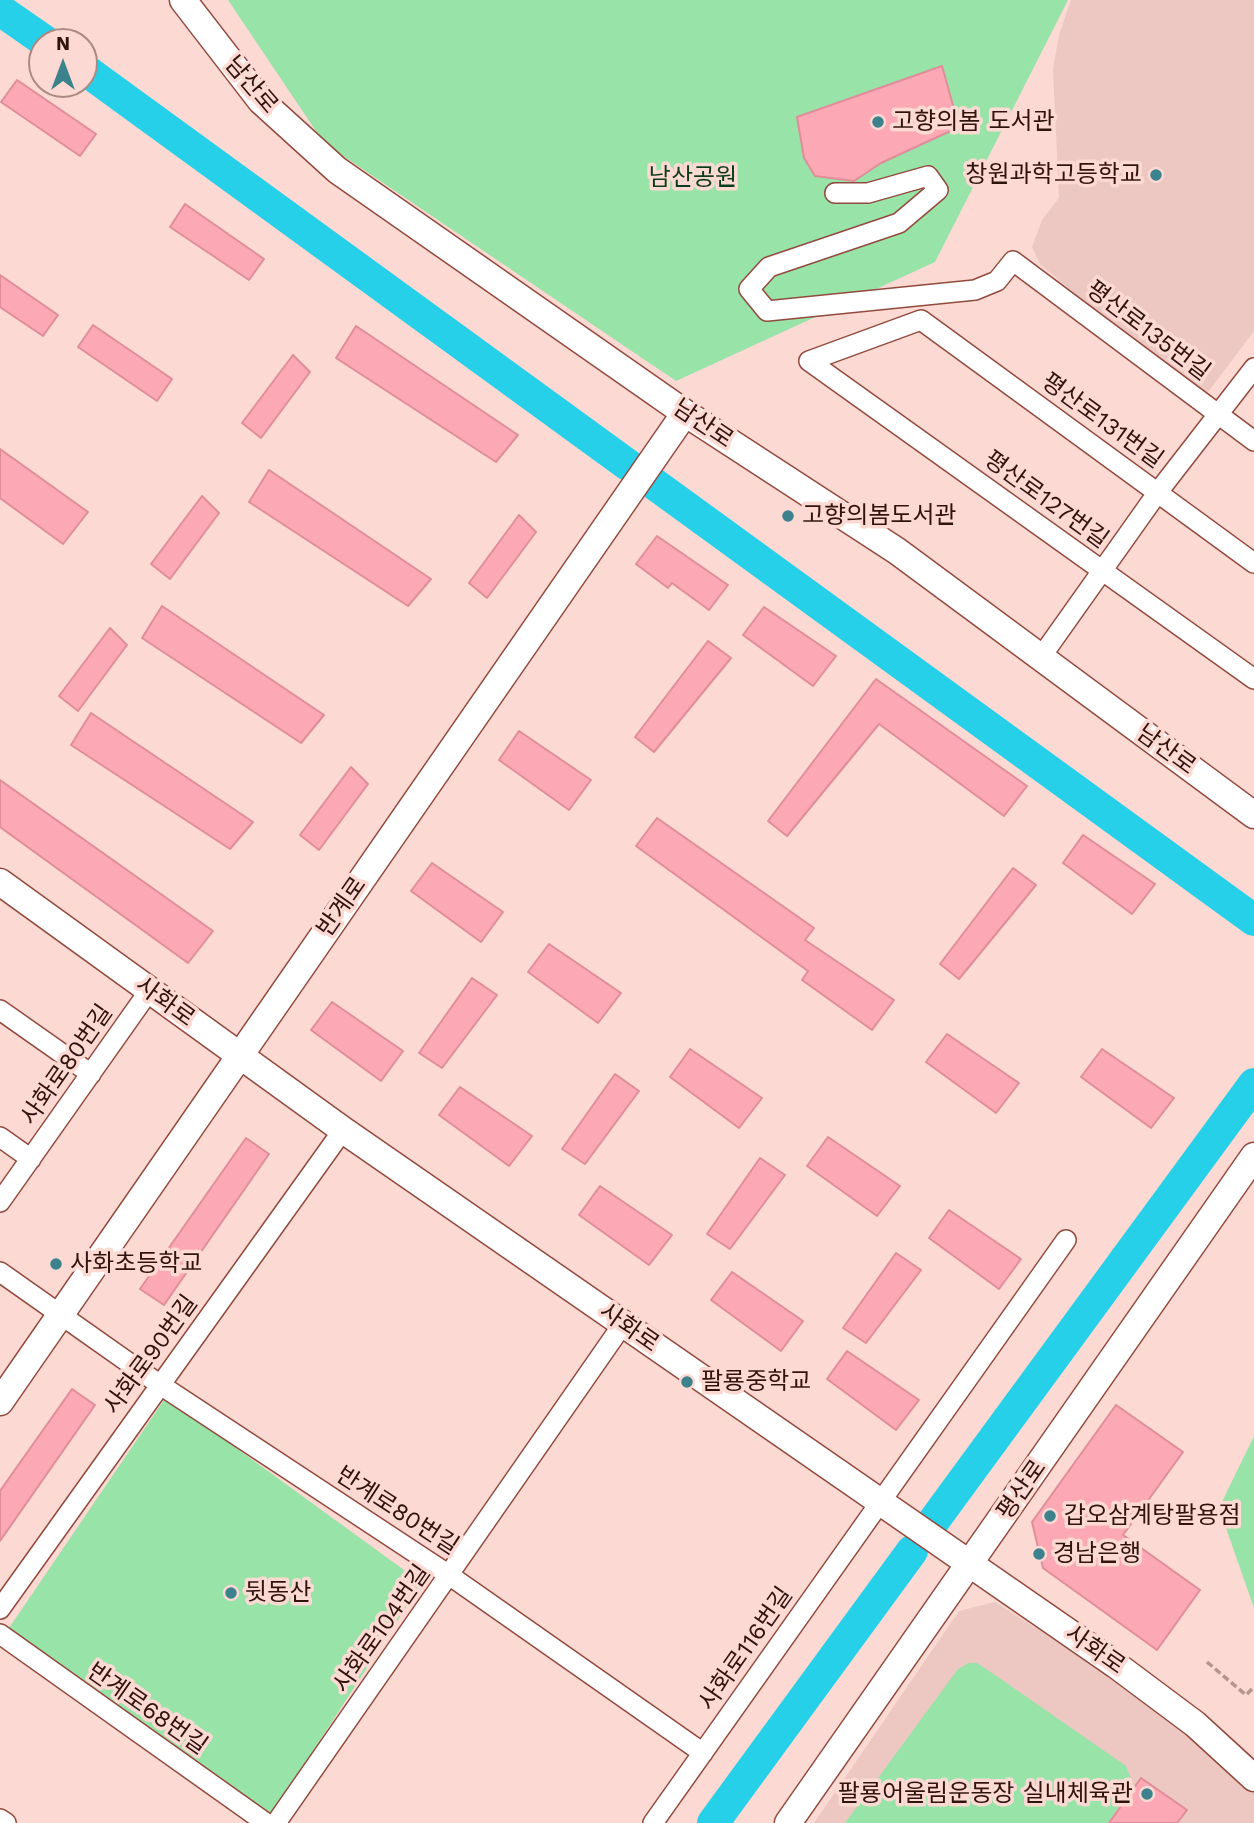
<!DOCTYPE html>
<html>
<head>
<meta charset="utf-8">
<style>
	body { margin:0 }
	#map { position:relative; width:1254px; height:1823px; overflow:hidden; background:#fcd9d3; font-family:"Work Sans",sans-serif }
	canvas { display:block }
	.north { position:absolute; left:28px; top:28px; width:70px; height:70px; box-sizing:border-box; background:#fcd9d3; border:2px solid #ab8a84; border-radius:50%; rotate:0deg; font-size:19px; font-weight:700; line-height:28px; text-align:center; color:#31130e }
	.north::after { content:''; display:block; margin:auto; width:24px; height:32px; background:#3c828d; clip-path:polygon(50% 0,100% 100%,50% 72%,0 100%) }
</style>
</head>
<body>
<div id="map">
<canvas width="1254" height="1823"></canvas>
<div class="north">N</div>
</div>
<script>
const context = document.querySelector('canvas').getContext('2d');
context.lineJoin = 'round';
function fillPath(path, color) { context.fillStyle = color; context.fill(path, 'evenodd'); }
const poly = rows => new Path2D(rows.map(r => 'M' + r).join(''));
function trace(path, color, width, dash) { context.strokeStyle = color; context.lineWidth = width; context.lineCap = dash ? 'butt' : 'round'; context.setLineDash(dash || []); context.stroke(path); }
function label(font, color, halo, rows, align = 'center') {
  context.font = font + ' "Work Sans","Noto Sans KR",sans-serif'; context.lineWidth = 7; context.setLineDash([]); context.textBaseline = 'middle'; context.strokeStyle = halo; context.fillStyle = color; for (const [text, x, y, turn = 0] of rows) {
    context.save(); context.translate(x, y); context.rotate((+turn || 0) * Math.PI / 180); context.textAlign = isNaN(turn) ? turn : align; if (halo) context.strokeText(text, 0, 0); context.fillText(text, 0, 0); context.restore();
  }
}
const built = poly([
	[1071,0,1254,0,1254,331,1205,396,1155,363,1040,264,1032,247,1042,220,1059,198,1053,69,1059,35],
	[995,1602,1166,1711,1254,1785,1254,1823,814,1823,959,1611]
]);
const green = poly([
	[228,0,1068,0,935,262,676,381,324,143],
	[166,1397,422,1583,272,1814,9,1628],
	[1254,1436,1254,1608,1219,1508],
	[969,1663,977,1663,995,1675,1126,1766,1133,1785,1108,1823,845,1823,958,1669]
]);
const river = poly([
	[0,10,46,42],
	[84,69,628,465],
	[653,483,1254,920],
	[930,1526,1254,1084],
	[713,1823,912,1551]
]);
const building = poly([
	[942,66,959,127,881,163,854,181,815,176,804,158,797,117,942,66],
	[17,80,96,134,80,156,1,102,17,80],
	[185,204,264,259,249,280,170,227,185,204],
	[0,275,58,315,43,336,0,307,0,275],
	[93,325,172,379,157,401,78,347,93,325],
	[356,326,518,435,496,462,336,358,356,326],
	[293,355,310,372,261,438,242,423,293,355],
	[0,449,88,512,63,544,0,498,0,449],
	[269,470,431,579,408,606,249,502,269,470],
	[202,496,219,513,170,579,151,564,202,496],
	[519,515,536,532,487,598,469,583,519,515],
	[657,536,728,585,709,610,672,583,668,588,636,564,657,536],
	[162,606,324,715,301,743,142,638,162,606],
	[764,607,836,656,813,686,743,635,764,607],
	[110,628,127,645,78,711,59,696,110,628],
	[708,641,731,658,654,752,635,737,708,641],
	[876,679,1027,786,1004,816,879,724,787,836,768,821,876,679],
	[91,713,253,822,230,849,71,745,91,713],
	[519,731,591,780,569,810,499,760,519,731],
	[351,767,368,784,319,850,300,835,351,767],
	[0,780,213,931,188,963,0,827,0,780],
	[657,818,814,928,805,940,894,1000,872,1030,802,980,808,971,636,846,657,818],
	[1083,835,1155,884,1132,914,1063,863,1083,835],
	[432,863,503,912,481,942,411,891,432,863],
	[1013,868,1036,885,959,979,940,964,1013,868],
	[549,944,621,993,598,1023,528,972,549,944],
	[472,978,497,995,442,1068,419,1053,472,978],
	[332,1002,403,1051,381,1081,311,1030,332,1002],
	[947,1034,1019,1083,996,1113,926,1062,947,1034],
	[690,1049,762,1098,739,1128,670,1077,690,1049],
	[1102,1049,1174,1098,1151,1128,1081,1077,1102,1049],
	[615,1074,639,1091,585,1164,562,1149,615,1074],
	[460,1087,532,1136,509,1166,439,1115,460,1087],
	[828,1137,900,1186,877,1216,807,1166,828,1137],
	[246,1138,269,1154,164,1305,140,1289,246,1138],
	[760,1158,785,1175,730,1249,707,1234,760,1158],
	[600,1186,672,1235,649,1265,579,1215,600,1186],
	[949,1210,1021,1259,999,1289,929,1238,949,1210],
	[896,1253,921,1270,866,1343,843,1328,896,1253],
	[732,1272,803,1321,781,1351,711,1300,732,1272],
	[847,1351,919,1400,896,1430,827,1379,847,1351],
	[72,1389,95,1405,0,1541,0,1491,72,1389],
	[1116,1405,1183,1452,1123,1535,1200,1590,1157,1650,1043,1568,1032,1522,1116,1405],
	[1141,1778,1187,1810,1177,1823,1109,1823,1141,1778]
]);
const path = poly([
	[1207,1662,1246,1695,1254,1687]
]);
const street = poly([
	[835,193,868,193,928,176,938,190,899,223,769,267,749,289,767,311,975,290,997,281,1013,261,1254,441],
	[809,361,1254,679],
	[809,361,921,320,1254,563],
	[1041,657,1158,492,1254,368],
	[0,1010,91,1074],
	[0,1137,31,1159],
	[0,1202,149,991],
	[0,1272,159,1384,449,1575,703,1753],
	[0,1609,343,1130],
	[0,1634,266,1823],
	[0,1819,6,1823],
	[276,1823,623,1324],
	[653,1823,1066,1240]
]);
const secondary = poly([
	[183,0,261,101,337,170,685,413,897,551,1254,815],
	[0,882,343,1130,1116,1665,1195,1724,1254,1778],
	[0,1402,685,413],
	[788,1823,1254,1156]
]);
const markers = [
	[878,122,7,"#3c828d"],
	[1156,175,7,"#3c828d"],
	[788,516,7,"#3c828d"],
	[56,1264,7,"#3c828d"],
	[687,1382,7,"#3c828d"],
	[1050,1516,7,"#3c828d"],
	[1039,1554,7,"#3c828d"],
	[231,1593,7,"#3c828d"],
	[1147,1794,7,"#3c828d"]
];
const streetNames = [
	["남산로",251,85,49],
	["평산로135번길",1148,331,37],
	["평산로131번길",1102,421,36],
	["남산로",703,424,34],
	["평산로127번길",1046,500,36],
	["남산로",1166,750,36],
	["반계로",342,907,-55],
	["사화로",165,1002,36],
	["사화로80번길",67,1065,-55],
	["사화로",629,1328,35],
	["사화로90번길",151,1355,-54],
	["평산로",1022,1490,-55],
	["반계로80번길",397,1511,33],
	["사화로104번길",382,1629,-55],
	["사화로116번길",746,1649,-55],
	["사화로",1095,1650,35],
	["반계로68번길",147,1709,35]
];
const poiNames = [
	["고향의봄 도서관",892,122],
	["창원과학고등학교",1142,175,"right"],
	["고향의봄도서관",802,516],
	["사화초등학교",70,1264],
	["팔룡중학교",701,1382],
	["갑오삼계탕팔용점",1064,1516],
	["경남은행",1053,1554],
	["뒷동산",245,1593],
	["팔룡어울림운동장 실내체육관",1133,1794,"right"]
];
const parkNames = [
	["남산공원",693,178]
];
fillPath(built, '#edc7c1');
fillPath(green, '#98e3a8');
trace(river, '#25d0e8', 32);
fillPath(building, '#fca9b5');
trace(building, '#e08d9a', 2);
trace(street, '#934a3e', 22);
trace(secondary, '#934a3e', 29);
trace(path, '#b6958f', 3.5, [7, 3.5]);
trace(street, '#fff', 19);
trace(secondary, '#fff', 26);
for (const [x, y, r, color] of markers) { const dot = new Path2D(); dot.arc(x, y, r, 0, 2 * Math.PI); context.fillStyle = color; context.fill(dot); trace(dot, '#fcd9d3', 2.5); }
label('24px', '#31130e', '#fcd9d3', streetNames);
label('24px', '#31130e', '#fcd9d3', poiNames, 'left');
label('24px', '#0a3c1b', '#fcd9d3', parkNames);
</script>
</body>
</html>
